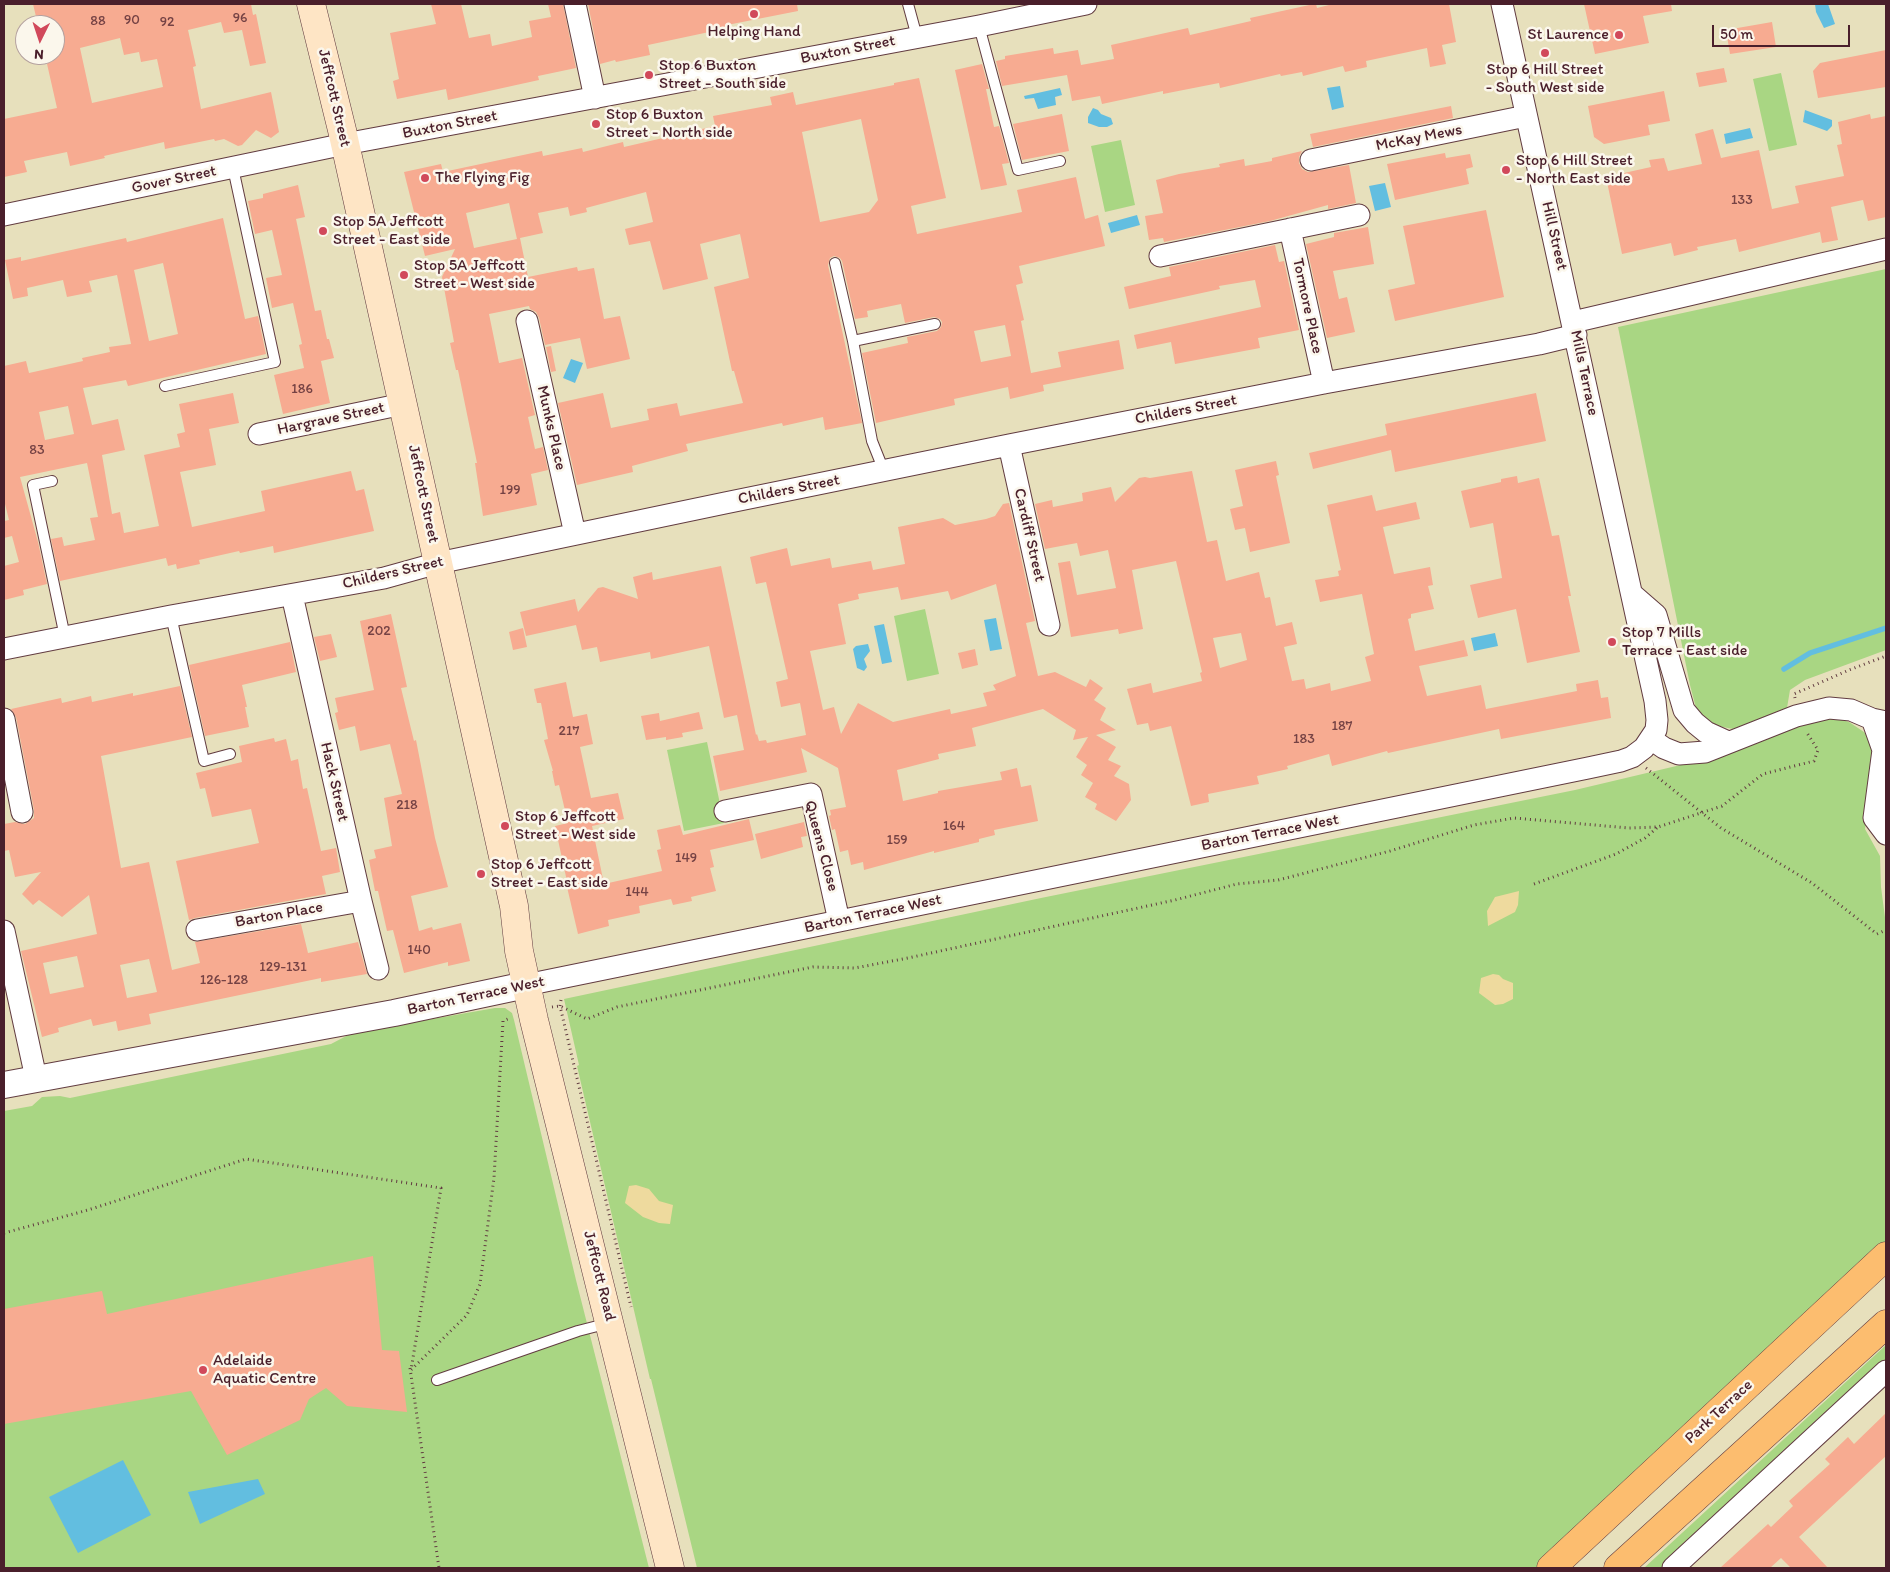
<!DOCTYPE html>
<html>
<head>
<meta charset="utf-8">
<style>
	body { margin:0 }
	#map { position:relative; width:1890px; height:1572px; overflow:hidden; background:#e7e0bc; font-family:Itim,sans-serif }
	canvas { display:block }
	.frame { position:absolute; inset:0; border:5px solid #4a1f2b; pointer-events:none }
	.north { position:absolute; left:15px; top:15px; width:50px; height:50px; box-sizing:border-box; background:#fbf7ec; border:1px solid #b4a19f; border-radius:50%; rotate:184deg; font-size:14px; font-weight:700; line-height:20px; text-align:center; color:#4a1f2b }
	.north::after { content:''; display:block; margin:auto; width:18px; height:22px; background:#d1495b; clip-path:polygon(50% 0,100% 100%,50% 72%,0 100%) }
	.scale { position:absolute; left:1712px; top:25px; width:138px; height:22px; box-sizing:border-box; border:2px solid #4a1f2b; border-top:0; padding-left:6px; font-size:15px; line-height:18px; white-space:nowrap; color:#4a1f2b; -webkit-text-stroke:4px #fbf7ec; paint-order:stroke }
</style>
</head>
<body>
<div id="map">
<canvas width="1890" height="1572"></canvas>
<div class="frame"></div>
<div class="north">N</div>
<div class="scale">50 m</div>
</div>
<script>
const context = document.querySelector('canvas').getContext('2d');
context.lineJoin = 'round';
function fillPath(path, color) { context.fillStyle = color; context.fill(path, 'evenodd'); }
const poly = rows => new Path2D(rows.map(r => 'M' + r).join(''));
function trace(path, color, width, dash) { context.strokeStyle = color; context.lineWidth = width; context.lineCap = dash ? 'butt' : 'round'; context.setLineDash(dash || []); context.stroke(path); }
function label(font, color, halo, rows, align = 'center') {
  context.font = font + ' Itim,sans-serif'; context.lineWidth = 5; context.setLineDash([]); context.textBaseline = 'middle'; context.strokeStyle = halo; context.fillStyle = color; for (const [text, x, y, turn = 0] of rows) {
    context.save(); context.translate(x, y); context.rotate((+turn || 0) * Math.PI / 180); context.textAlign = isNaN(turn) ? turn : align; if (halo) context.strokeText(text, 0, 0); context.fillText(text, 0, 0); context.restore();
  }
}
const green = poly([
	[1781,73,1797,145,1769,151,1753,79],
	[1121,140,1135,205,1105,212,1091,146],
	[1886,269,1886,650,1805,680,1790,690,1786,714,1754,726,1733,729,1718,726,1702,718,1696,708,1690,685,1618,327],
	[925,609,939,674,907,681,894,616],
	[1835,718,1849,722,1864,732,1873,744,1875,759,1865,829,1880,856,1881,887,1886,925,1886,1248,1535,1568,697,1568,651,1379,650,1379,577,1066,579,1065,564,999,1041,898,1575,790,1689,763,1815,721],
	[707,742,724,823,684,831,667,750],
	[495,1008,505,1008,512,1013,514,1020,576,1280,649,1568,4,1568,4,1111,32,1106,42,1097,60,1096,70,1098,331,1044,352,1033],
	[1886,1345,1886,1362,1664,1568,1644,1568]
]);
const sand = poly([
	[1519,891,1518,905,1515,912,1488,926,1487,911,1495,897],
	[1493,974,1499,975,1503,979,1513,983,1513,999,1503,1004,1495,1005,1479,993,1481,978],
	[636,1185,649,1189,659,1201,673,1205,670,1224,659,1223,643,1217,625,1203,629,1186]
]);
const water = poly([
	[1815,4,1828,4,1835,24,1824,28,1816,12],
	[1340,86,1344,107,1332,110,1327,88],
	[1060,88,1062,95,1055,97,1056,105,1038,109,1034,98,1025,99,1024,96],
	[1093,108,1098,110,1101,114,1111,118,1113,124,1107,127,1099,127,1088,123,1088,117],
	[1805,110,1832,120,1832,126,1827,131,1803,122],
	[1750,128,1753,138,1726,144,1724,134],
	[1385,183,1391,207,1375,211,1369,186],
	[1137,215,1140,225,1111,233,1108,223],
	[571,359,583,363,575,383,563,378],
	[996,618,1002,649,990,651,984,620],
	[884,624,892,662,882,664,874,626],
	[1495,633,1498,646,1474,651,1471,638],
	[868,644,870,651,864,659,867,667,864,671,857,668,853,649,856,646],
	[123,1460,151,1515,78,1553,49,1497],
	[258,1479,265,1494,200,1524,188,1492]
]);
const stream = poly([
	[1784,669,1810,653,1886,628]
]);
const building = poly([
	[33,4,251,4,253,15,256,14,266,63,250,66,242,30,224,33,221,22,188,30,196,66,193,67,201,109,271,92,279,132,271,138,256,130,242,145,238,146,224,139,215,141,214,139,165,149,164,142,104,156,105,158,70,166,67,152,24,161,27,172,4,177,4,119,57,108,45,55,55,55,55,25,38,25],
	[120,38,124,55,139,52,141,62,157,59,163,87,92,103,80,48],
	[431,4,461,4,469,38,490,34,492,46,532,37,529,21,551,17,548,4,563,4,576,68,538,76,539,80,448,100,446,89,397,99,393,81,399,79,390,33,436,24],
	[588,4,797,4,798,11,727,25,728,28,648,45,650,55,616,62,615,60,600,64],
	[1314,4,1316,4,1317,8,1333,4,1449,4,1456,42,1442,45,1446,64,1430,67,1427,48,1366,61,1367,67,1345,72,1343,66,1303,76,1302,72,1281,76,1280,74,1220,88,1219,83,1163,94,1163,91,1102,104,1100,96,1072,101,1067,75,1002,86,996,61,1005,59,1005,56,1053,48,1054,54,1078,50,1081,65,1114,59,1111,45,1188,28,1190,35,1251,21,1250,18],
	[1584,4,1671,4,1672,11,1643,16,1649,43,1595,54],
	[1772,22,1776,47,1730,54,1726,30],
	[1886,50,1886,87,1818,98,1813,71,1820,63],
	[982,64,989,89,986,89,994,127,999,126,1009,163,1002,164,1007,185,981,190,955,70],
	[1724,68,1727,82,1699,87,1696,73],
	[919,78,946,198,911,206,917,234,1022,212,1017,190,1076,177,1085,219,1098,215,1105,246,1019,266,1023,283,1016,285,1024,320,1021,321,1031,373,1061,367,1058,352,1119,340,1124,369,1043,385,1044,391,1010,399,1008,387,954,399,955,405,876,423,862,353,908,343,907,337,937,331,941,327,942,322,940,319,934,317,905,323,901,304,867,311,868,317,855,319,842,261,840,258,834,256,830,258,828,265,862,423,825,430,823,417,783,426,782,423,686,444,688,451,632,466,633,472,577,485,558,403,603,393,611,428,649,420,647,409,677,403,680,416,743,403,734,371,732,371,714,287,749,278,740,234,700,244,708,279,663,290,650,241,629,245,625,229,653,222,646,192,586,208,587,212,570,216,568,207,538,213,543,233,520,238,528,277,577,267,578,271,594,268,604,319,620,316,630,359,587,369,580,338,545,345,539,318,536,312,530,309,529,306,489,314,499,363,522,358,535,415,528,417,535,449,543,447,548,470,531,474,537,505,483,516,475,463,477,463,458,370,456,370,450,343,454,342,442,277,455,249,425,256,404,172,441,164,443,172,542,151,543,156,582,148,583,152,623,142,624,147,715,126,713,116,772,105,770,97,793,92,796,105,894,85,894,83],
	[861,119,878,200,869,212,820,222,802,132],
	[509,203,517,239,474,248,466,213],
	[1005,325,1011,356,981,362,974,331],
	[1664,91,1670,121,1648,125,1650,135,1604,144,1594,137,1588,106],
	[1451,106,1453,118,1313,147,1310,134],
	[1062,114,1069,151,1022,160,1013,124],
	[1870,114,1871,119,1886,116,1886,217,1868,221,1863,200,1831,207,1838,240,1822,243,1820,232,1739,252,1736,239,1697,247,1698,250,1674,256,1671,243,1622,254,1606,177,1651,167,1649,160,1664,158,1668,171,1702,164,1695,134,1713,129,1721,158,1759,150,1772,209,1799,203,1795,186,1844,176,1837,145,1842,144,1838,122],
	[1302,151,1299,157,1299,163,1302,169,1308,172,1349,165,1356,203,1328,209,1328,205,1270,221,1164,242,1163,238,1149,240,1145,216,1163,213,1156,180,1179,174,1220,167,1219,164,1244,159,1245,166,1272,161,1272,158],
	[1445,153,1446,158,1470,154,1473,167,1466,169,1469,184,1395,200,1387,164],
	[298,185,305,217,296,219,306,267,315,311,321,310,327,339,329,339,334,358,321,361,330,403,283,414,274,375,304,368,299,345,302,344,293,303,272,308,266,278,282,275,272,230,255,234,248,201,263,198,263,194],
	[1486,210,1504,297,1395,321,1388,290,1415,284,1403,226],
	[223,218,245,319,258,316,266,354,128,386,126,380,83,388,92,425,118,419,125,450,102,455,112,514,120,512,124,533,159,526,144,455,180,447,177,434,185,432,179,404,233,393,239,423,209,429,216,465,180,472,192,527,265,511,261,491,351,471,356,491,364,489,374,531,274,553,273,546,240,553,239,551,199,560,200,564,177,569,176,564,168,566,166,558,60,581,51,539,62,537,64,546,95,540,90,518,98,517,87,463,20,477,38,542,47,584,23,590,24,595,4,600,4,566,19,562,12,536,4,538,4,521,9,520,4,500,4,366,26,361,29,373,83,361,82,358,110,352,109,347,131,344,117,275,89,281,92,292,67,297,63,280,27,288,28,296,13,299,5,260,21,257,21,261,126,238,127,242],
	[163,263,178,334,149,341,134,270],
	[68,406,74,434,45,440,39,412],
	[1368,227,1374,264,1333,271,1339,299,1347,297,1355,332,1327,338,1306,244,1334,237,1334,233],
	[1275,245,1279,262,1284,261,1299,330,1258,338,1260,348,1175,364,1171,342,1137,349,1134,335,1261,307,1255,280,1219,286,1220,289,1129,309,1124,287,1171,276,1169,267],
	[551,346,556,371,551,372,546,347],
	[1536,393,1546,441,1395,472,1391,450,1313,469,1309,453,1387,435,1385,424],
	[1276,461,1279,475,1276,476,1290,543,1250,552,1245,528,1235,530,1230,509,1243,506,1235,470],
	[1192,471,1207,542,1217,540,1226,581,1259,572,1265,598,1270,597,1276,626,1292,622,1297,644,1284,647,1292,681,1304,679,1306,689,1330,683,1331,691,1371,681,1365,657,1374,654,1362,594,1320,602,1315,580,1339,576,1338,571,1341,570,1327,505,1372,495,1376,511,1416,502,1420,519,1383,527,1394,574,1430,567,1433,585,1428,586,1434,609,1411,614,1411,618,1408,619,1415,651,1464,640,1468,656,1419,666,1427,696,1481,685,1486,709,1577,691,1576,684,1598,680,1601,698,1608,697,1611,718,1501,739,1499,729,1388,753,1387,751,1332,766,1329,754,1287,766,1288,769,1257,776,1259,784,1208,794,1209,802,1191,806,1171,726,1150,731,1148,723,1137,725,1127,689,1151,683,1153,693,1202,681,1200,673,1202,672,1176,561,1132,570,1143,629,1119,634,1118,629,1071,637,1058,563,1070,561,1077,595,1116,588,1108,550,1080,556,1077,543,1045,549,1035,504,1052,500,1053,507,1083,501,1082,493,1111,487,1115,502,1139,478,1145,477,1150,478],
	[1241,633,1247,660,1220,668,1213,638],
	[1517,476,1518,483,1539,478,1552,536,1559,535,1571,596,1568,596,1580,652,1527,663,1516,609,1478,618,1470,585,1502,578,1493,523,1470,528,1461,491,1501,482,1501,479],
	[1009,503,1035,621,1026,623,1038,676,1055,672,1086,687,1090,679,1103,688,1094,700,1106,708,1100,720,1116,730,1096,735,1116,747,1108,760,1121,766,1114,776,1129,784,1131,800,1116,821,1095,809,1097,804,1085,797,1093,783,1081,775,1087,765,1076,757,1088,737,1073,740,1076,730,1043,709,972,728,976,746,938,754,939,759,897,770,903,801,938,793,938,791,1002,780,1000,772,1017,768,1021,787,1031,785,1038,821,994,830,995,835,979,839,979,842,934,853,934,851,864,870,863,862,851,865,848,850,840,852,835,829,832,830,829,816,831,815,830,810,846,807,838,768,801,748,807,772,720,791,713,756,744,750,737,715,724,718,709,646,651,659,650,652,600,662,597,647,582,650,576,625,526,636,520,612,575,599,578,612,598,588,603,587,638,599,633,577,652,572,653,580,721,566,756,735,757,734,759,741,766,740,767,743,806,735,800,703,781,707,776,682,788,679,766,582,756,584,750,557,787,548,791,566,830,558,832,568,871,561,873,570,905,564,898,527,943,518,955,525,986,519,995,516,1003,504],
	[996,584,1016,676,993,685,996,690,983,693,987,706,951,714,950,709,893,722,858,703,841,734,834,707,823,710,810,651,846,644,838,604,859,599,858,594,898,587,901,600,948,591,951,600],
	[391,614,407,687,401,688,414,741,416,740,435,838,448,887,411,896,419,931,432,927,433,930,461,923,470,961,448,966,448,962,404,973,393,930,387,931,378,891,375,891,369,860,376,858,374,850,392,846,384,798,402,794,390,744,360,751,355,726,339,730,335,713,338,712,335,698,374,690,360,621],
	[523,628,527,647,513,650,509,632],
	[331,634,337,657,320,661,314,637],
	[290,642,296,672,242,685,247,707,245,707,249,727,205,736,189,665],
	[975,649,978,665,962,669,958,653],
	[566,682,573,717,587,714,593,744,580,747,591,798,618,793,624,819,592,826,604,884,662,871,657,850,661,849,657,830,680,825,683,835,749,819,754,840,710,850,714,867,710,868,716,891,691,897,692,901,673,905,671,899,639,906,640,913,608,920,609,926,578,934,567,887,568,886,555,826,568,823,559,785,555,786,552,771,553,771,544,740,548,739,541,703,537,703,534,689],
	[180,686,192,737,101,756,121,868,149,862,172,970,200,963,195,942,301,924,308,953,358,942,367,974,321,982,321,978,149,1014,151,1024,118,1031,116,1021,93,1026,91,1019,58,1028,59,1032,42,1037,21,951,97,934,89,895,62,917,39,900,33,905,22,894,41,872,15,877,9,850,4,851,4,824,15,822,25,824,34,818,34,810,16,717,11,709,61,698,62,703,91,696,92,702,133,693,133,696],
	[77,956,84,987,50,994,43,963],
	[149,959,157,992,127,998,120,965],
	[699,712,703,729,682,733,683,737,666,740,666,737,646,740,641,716,659,713,660,721],
	[274,738,275,742,286,739,291,761,298,759,303,789,307,788,321,851,336,848,340,872,322,876,326,894,195,918,189,920,176,861,259,843,251,809,212,817,205,788,200,789,196,773,242,762,239,746],
	[804,822,807,836,801,837,803,847,761,859,755,834],
	[373,1256,382,1350,399,1351,407,1412,347,1406,326,1388,309,1399,300,1420,227,1455,191,1391,4,1424,4,1309,102,1291,107,1314],
	[1886,1413,1886,1456,1799,1537,1828,1568,1791,1568,1781,1558,1770,1568,1720,1568,1768,1524,1771,1527,1793,1506,1789,1501,1830,1464,1825,1459,1848,1437,1854,1444]
]);
const path = poly([
	[1795,698,1794,694,1849,670,1886,656],
	[1646,768,1721,828,1812,883,1877,934,1886,930],
	[1534,884,1616,854,1645,838,1658,827],
	[561,1000,560,1006,631,1307],
	[552,1007,560,1006,587,1019,617,1007,783,973,813,967,855,968,908,958,1175,900,1237,884,1278,880,1390,851,1474,825,1514,818,1629,828,1658,827,1722,806,1763,774,1814,761,1818,750,1807,733],
	[4,1233,88,1210,246,1159,441,1188,411,1370,467,1315,480,1284,494,1178,503,1021,510,1018],
	[410,1368,439,1568]
]);
const service = poly([
	[908,4,917,37],
	[979,26,1018,170,1060,161],
	[835,263,853,341,872,441,884,471],
	[853,341,935,324],
	[165,386,275,362,233,168],
	[52,481,33,485,65,637],
	[171,616,204,761,230,754],
	[437,1380,578,1331,609,1323]
]);
const minor = poly([
	[575,4,595,98],
	[1311,160,1526,116],
	[4,215,345,144,979,26,1086,4],
	[1290,229,1324,383],
	[1160,256,1359,215],
	[527,321,575,534],
	[1573,322,1886,249],
	[259,434,403,404],
	[1009,445,1049,625],
	[292,595,361,901,378,969],
	[1633,595,1656,615,1684,710,1695,723,1706,732,1728,742],
	[4,649,171,616,384,578,438,563,725,503,1009,445,1324,383,1539,344,1576,335],
	[4,719,22,812],
	[1872,719,1883,750,1874,818,1886,834],
	[1651,739,1664,748,1679,754,1705,752,1796,716,1829,708,1851,710,1872,719,1886,722],
	[725,811,811,794,839,921],
	[197,930,361,901],
	[4,931,36,1078],
	[526,985,1588,768,1621,761,1632,757,1644,748,1656,730,1657,720,1655,701,1502,4],
	[1673,1568,1886,1371]
]);
const tertiary = poly([
	[4,1085,394,1013,526,985]
]);
const secondary = poly([
	[311,4,342,130,514,906,519,951,534,1020,670,1568]
]);
const trunk = poly([
	[1551,1568,1886,1256],
	[1618,1568,1886,1324]
]);
const markers = [
	[754,14,5,"#d1495b"],
	[1619,35,5,"#d1495b"],
	[1545,53,5,"#d1495b"],
	[649,75,5,"#d1495b"],
	[596,124,5,"#d1495b"],
	[1506,170,5,"#d1495b"],
	[425,178,5,"#d1495b"],
	[323,231,5,"#d1495b"],
	[404,275,5,"#d1495b"],
	[1612,642,5,"#d1495b"],
	[505,826,5,"#d1495b"],
	[481,874,5,"#d1495b"],
	[203,1370,5,"#d1495b"]
];
const numberNames = [
	["96",240,18],
	["90",132,20],
	["88",98,21],
	["92",167,22],
	["133",1742,200],
	["186",302,389],
	["83",37,450],
	["199",510,490],
	["202",379,631],
	["187",1342,726],
	["217",569,731],
	["183",1304,739],
	["218",407,805],
	["164",954,826],
	["159",897,840],
	["149",686,858],
	["144",637,892],
	["140",419,950],
	["129-131",283,967],
	["126-128",224,980]
];
const poiNames = [
	["Helping Hand",754,32,"center"],
	["St Laurence",1609,35,"right"],
	["Stop 6 Buxton",659,66],
	["Street - South side",659,84],
	["Stop 6 Hill Street",1545,70,"center"],
	["- South West side",1545,88,"center"],
	["Stop 6 Buxton",606,115],
	["Street - North side",606,133],
	["Stop 6 Hill Street",1516,161],
	["- North East side",1516,179],
	["The Flying Fig",435,178],
	["Stop 5A Jeffcott",333,222],
	["Street - East side",333,240],
	["Stop 5A Jeffcott",414,266],
	["Street - West side",414,284],
	["Stop 7 Mills",1622,633],
	["Terrace - East side",1622,651],
	["Stop 6 Jeffcott",515,817],
	["Street - West side",515,835],
	["Stop 6 Jeffcott",491,865],
	["Street - East side",491,883],
	["Adelaide",213,1361],
	["Aquatic Centre",213,1379]
];
const streetNames = [
	["Buxton Street",848,50,-11],
	["Jeffcott Street",334,98,77],
	["Buxton Street",450,125,-11],
	["McKay Mews",1419,138,-11],
	["Gover Street",174,180,-12],
	["Hill Street",1554,236,77],
	["Tormore Place",1307,306,78],
	["Mills Terrace",1584,373,78],
	["Childers Street",1186,410,-11],
	["Hargrave Street",331,419,-12],
	["Munks Place",551,428,77],
	["Childers Street",789,490,-11],
	["Jeffcott Street",423,494,78],
	["Cardiff Street",1029,535,77],
	["Childers Street",393,573,-13],
	["Hack Street",334,782,77],
	["Barton Terrace West",1270,833,-11],
	["Queens Close",821,846,75],
	["Barton Terrace West",873,914,-12],
	["Barton Place",279,915,-10],
	["Barton Terrace West",476,996,-12],
	["Jeffcott Road",599,1276,76],
	["Park Terrace",1719,1412,-43]
];
fillPath(green, '#a9d683');
fillPath(sand, '#eeda9e');
fillPath(water, '#62bee0');
trace(stream, '#62bee0', 5.5);
fillPath(building, '#f7ab91');
trace(service, '#623c41', 12);
trace(minor, '#623c41', 23);
trace(tertiary, '#623c41', 28);
trace(secondary, '#623c41', 29);
trace(trunk, '#623c41', 29);
trace(path, '#623c41', 3, [1, 4]);
trace(service, '#fff', 10);
trace(minor, '#fff', 21);
trace(tertiary, '#fff', 26);
trace(secondary, '#fee5c5', 28);
trace(trunk, '#fcbd6f', 28);
for (const [x, y, r, color] of markers) { const dot = new Path2D(); dot.arc(x, y, r, 0, 2 * Math.PI); context.fillStyle = color; context.fill(dot); trace(dot, '#fbf7ec', 2); }
label('14px', '#754244', null, numberNames);
label('16px', '#4a1f2b', '#fbf7ec', poiNames, 'left');
label('16px', '#4a1f2b', '#fbf7ec', streetNames);
</script>
</body>
</html>
